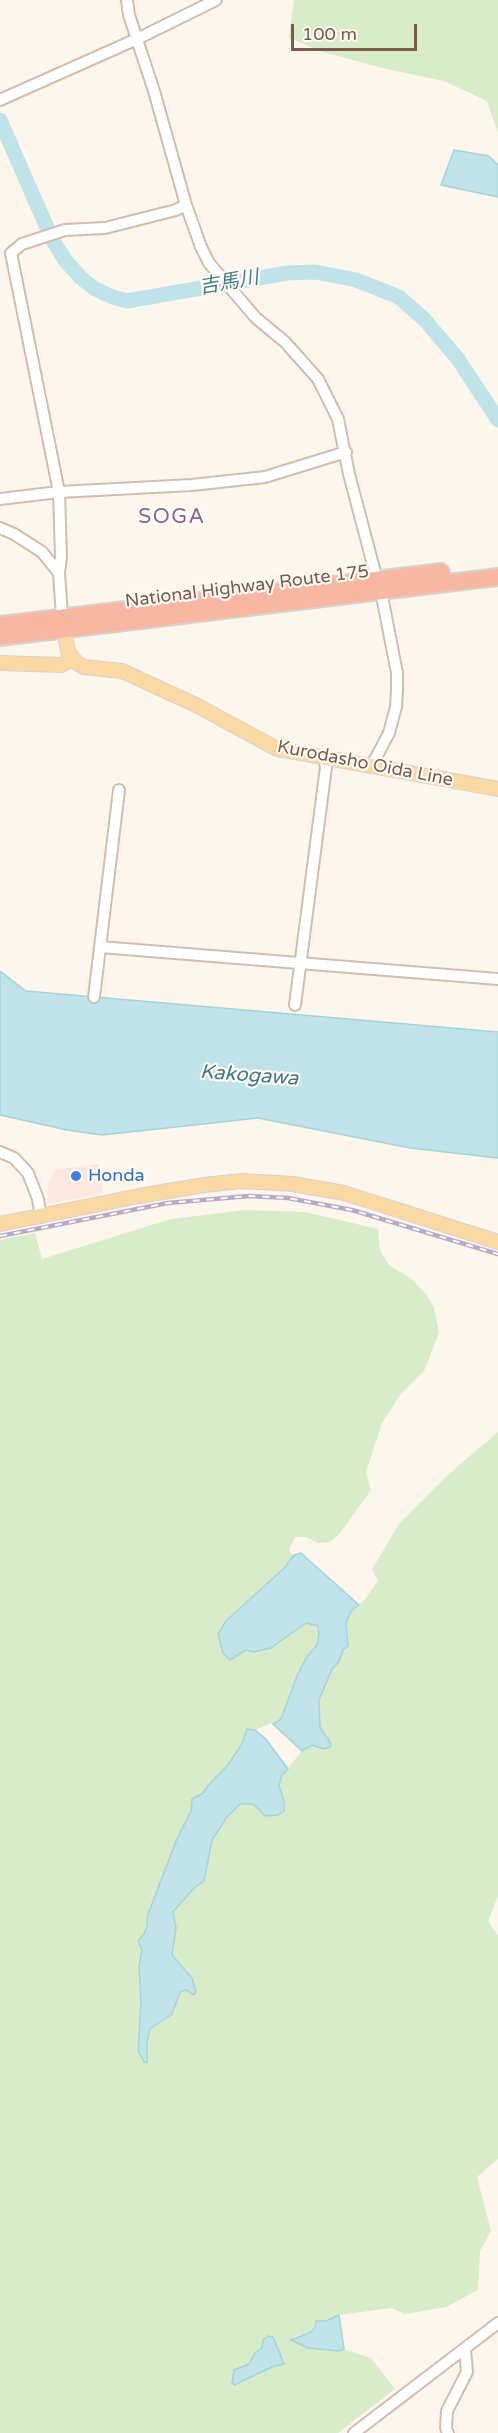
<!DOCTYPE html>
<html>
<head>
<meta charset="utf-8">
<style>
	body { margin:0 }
	#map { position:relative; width:498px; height:2433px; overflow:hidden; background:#fdf6ec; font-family:"Varela Round",sans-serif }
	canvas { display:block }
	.scale { position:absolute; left:291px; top:24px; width:126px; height:27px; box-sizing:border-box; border:3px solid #7a5c4d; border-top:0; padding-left:8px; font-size:18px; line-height:21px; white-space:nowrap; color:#7a5c4d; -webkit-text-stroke:4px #fffaf3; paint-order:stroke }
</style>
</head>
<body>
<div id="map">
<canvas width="498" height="2433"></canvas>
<div class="scale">100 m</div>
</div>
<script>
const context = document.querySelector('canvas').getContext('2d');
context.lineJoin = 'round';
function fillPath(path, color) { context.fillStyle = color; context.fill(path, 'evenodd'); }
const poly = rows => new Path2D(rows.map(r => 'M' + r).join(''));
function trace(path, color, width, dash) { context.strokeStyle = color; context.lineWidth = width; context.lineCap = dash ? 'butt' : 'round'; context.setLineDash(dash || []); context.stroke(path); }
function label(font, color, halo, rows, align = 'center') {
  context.font = font + ' "Varela Round","Noto Sans JP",sans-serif'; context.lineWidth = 4.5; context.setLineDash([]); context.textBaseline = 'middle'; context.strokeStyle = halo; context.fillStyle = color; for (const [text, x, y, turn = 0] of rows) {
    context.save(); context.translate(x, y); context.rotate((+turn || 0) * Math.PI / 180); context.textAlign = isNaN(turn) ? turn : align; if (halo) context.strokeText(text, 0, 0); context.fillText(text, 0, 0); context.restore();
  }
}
const commercial = poly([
	[99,1164,103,1194,47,1204,48,1184,56,1169]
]);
const green = poly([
	[294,0,498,0,498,133,487,101,444,81,386,69,323,52,289,38],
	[246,1210,305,1212,378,1229,380,1251,389,1265,412,1279,427,1295,434,1308,439,1333,424,1371,400,1395,382,1423,366,1472,371,1490,340,1533,330,1542,318,1543,306,1537,295,1537,289,1550,294,1557,226,1621,236,1657,246,1650,276,1644,306,1623,309,1622,318,1626,319,1635,317,1645,306,1658,297,1676,281,1719,255,1730,247,1729,242,1744,227,1766,210,1783,203,1793,192,1799,191,1811,176,1841,147,1917,147,1926,144,1934,138,1941,142,1950,139,1966,141,2002,138,2051,147,2042,150,2028,172,2014,180,1991,192,1985,192,1978,172,1955,176,1928,173,1912,194,1887,204,1881,212,1840,227,1817,240,1804,253,1804,261,1810,278,1815,283,1811,284,1801,279,1785,282,1775,302,1751,311,1745,324,1749,330,1743,320,1727,319,1700,332,1668,339,1662,348,1636,346,1623,351,1611,363,1602,378,1581,372,1569,399,1524,450,1473,498,1432,498,1895,488,1921,498,1936,498,2159,477,2177,491,2231,480,2251,478,2290,446,2307,405,2314,391,2308,339,2315,326,2321,316,2321,311,2332,293,2337,308,2348,338,2351,344,2349,371,2358,395,2389,338,2433,0,2433,0,1240,35,1233,42,1259,171,1219]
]);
const water = poly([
	[454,150,489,156,498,165,498,197,441,185,454,150],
	[0,971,26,991,498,1032,498,1158,410,1148,258,1118,102,1135,67,1130,0,1115,0,971],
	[301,1553,359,1605,351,1611,346,1623,348,1646,343,1650,339,1662,332,1669,319,1700,320,1727,331,1744,330,1747,324,1749,312,1745,302,1751,273,1724,281,1719,297,1676,306,1658,317,1645,319,1635,318,1626,306,1623,271,1648,253,1652,246,1650,230,1660,223,1653,218,1634,226,1621,285,1567,294,1555,301,1553],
	[247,1729,255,1730,265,1738,288,1769,282,1775,279,1785,284,1801,284,1811,278,1815,265,1816,253,1804,240,1804,227,1817,212,1840,204,1881,194,1888,173,1912,176,1928,172,1955,192,1978,196,1992,194,1995,186,1990,180,1992,172,2014,150,2029,147,2042,147,2063,144,2062,138,2051,141,2002,139,1966,142,1950,138,1941,144,1934,147,1926,147,1917,176,1841,191,1811,192,1799,203,1793,210,1783,227,1766,242,1744,247,1729],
	[339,2315,344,2349,338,2351,308,2348,291,2340,311,2332,315,2327,316,2321,326,2321,339,2315],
	[268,2336,273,2337,284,2364,272,2367,234,2385,232,2383,234,2370,249,2364,255,2353,262,2348,263,2340,268,2336]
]);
const river = poly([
	[0,120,52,239,65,260,80,277,95,289,113,297,127,301,287,273,316,272,356,280,399,297,424,319,458,359,498,420]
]);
const minor = poly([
	[127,0,129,15,154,91,186,205,201,247,209,263,256,318,285,342,318,379,338,419,349,474,377,580],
	[0,100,137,39,216,0],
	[0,499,59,492,192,485,265,477,346,452],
	[0,528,14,534,42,552,59,573],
	[62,616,59,573,61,557,59,492,11,253,22,244,65,230,105,228,176,210,186,205],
	[371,767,389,733,396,707,397,690,397,673,381,591],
	[100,947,498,979],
	[94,997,119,790],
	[295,1005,326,767,324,759],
	[0,1152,14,1158,28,1173,38,1199,41,1217],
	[354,2433,498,2323],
	[448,2433,446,2428,447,2411,467,2372,465,2349]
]);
const major = poly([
	[63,622,68,652,77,663,84,667,122,671,196,705,277,749,498,789],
	[0,663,62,665,72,659],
	[0,1224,139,1196,204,1185,242,1181,293,1184,344,1193,498,1242]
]);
const highway = poly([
	[0,625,441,572],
	[0,637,498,577]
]);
const rail = poly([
	[0,1236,168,1203,249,1196,288,1198,352,1210,498,1254]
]);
const markers = [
	[76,1176,6,"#3f7fe0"]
];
const streetNames = [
	["National Highway Route 175",247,587,-7],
	["Kurodasho Oida Line",365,764,11]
];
const shopNames = [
	["Honda",88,1176]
];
const waterNames = [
	["吉馬川",229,283,-10],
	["Kakogawa",249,1076,4]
];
const quarterNames = [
	["SOGA",172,517]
];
fillPath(commercial, '#fde8e0');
fillPath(green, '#d8ecc9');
fillPath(water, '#bfe3e8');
trace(water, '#a5d3da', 1.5);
trace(river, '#bfe3e8', 15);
trace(minor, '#d1beb0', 14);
trace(major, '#dad1cd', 16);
trace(highway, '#dad1cd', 20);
trace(minor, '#fff', 10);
trace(major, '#fbd9a5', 14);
trace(highway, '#f7b7a3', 16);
trace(rail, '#b9a8c9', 4.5);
trace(rail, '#fffaf3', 2, [7]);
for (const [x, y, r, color] of markers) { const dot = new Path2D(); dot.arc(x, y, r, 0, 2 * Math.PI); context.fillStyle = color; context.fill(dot); trace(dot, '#fffaf3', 2); }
label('18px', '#7a5c4d', '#fffaf3', streetNames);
label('18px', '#366cbe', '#fffaf3', shopNames, 'left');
label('italic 20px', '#437c86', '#fffaf3', waterNames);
context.letterSpacing = '1.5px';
label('21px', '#846695', '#fffaf3', quarterNames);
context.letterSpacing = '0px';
</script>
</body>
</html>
